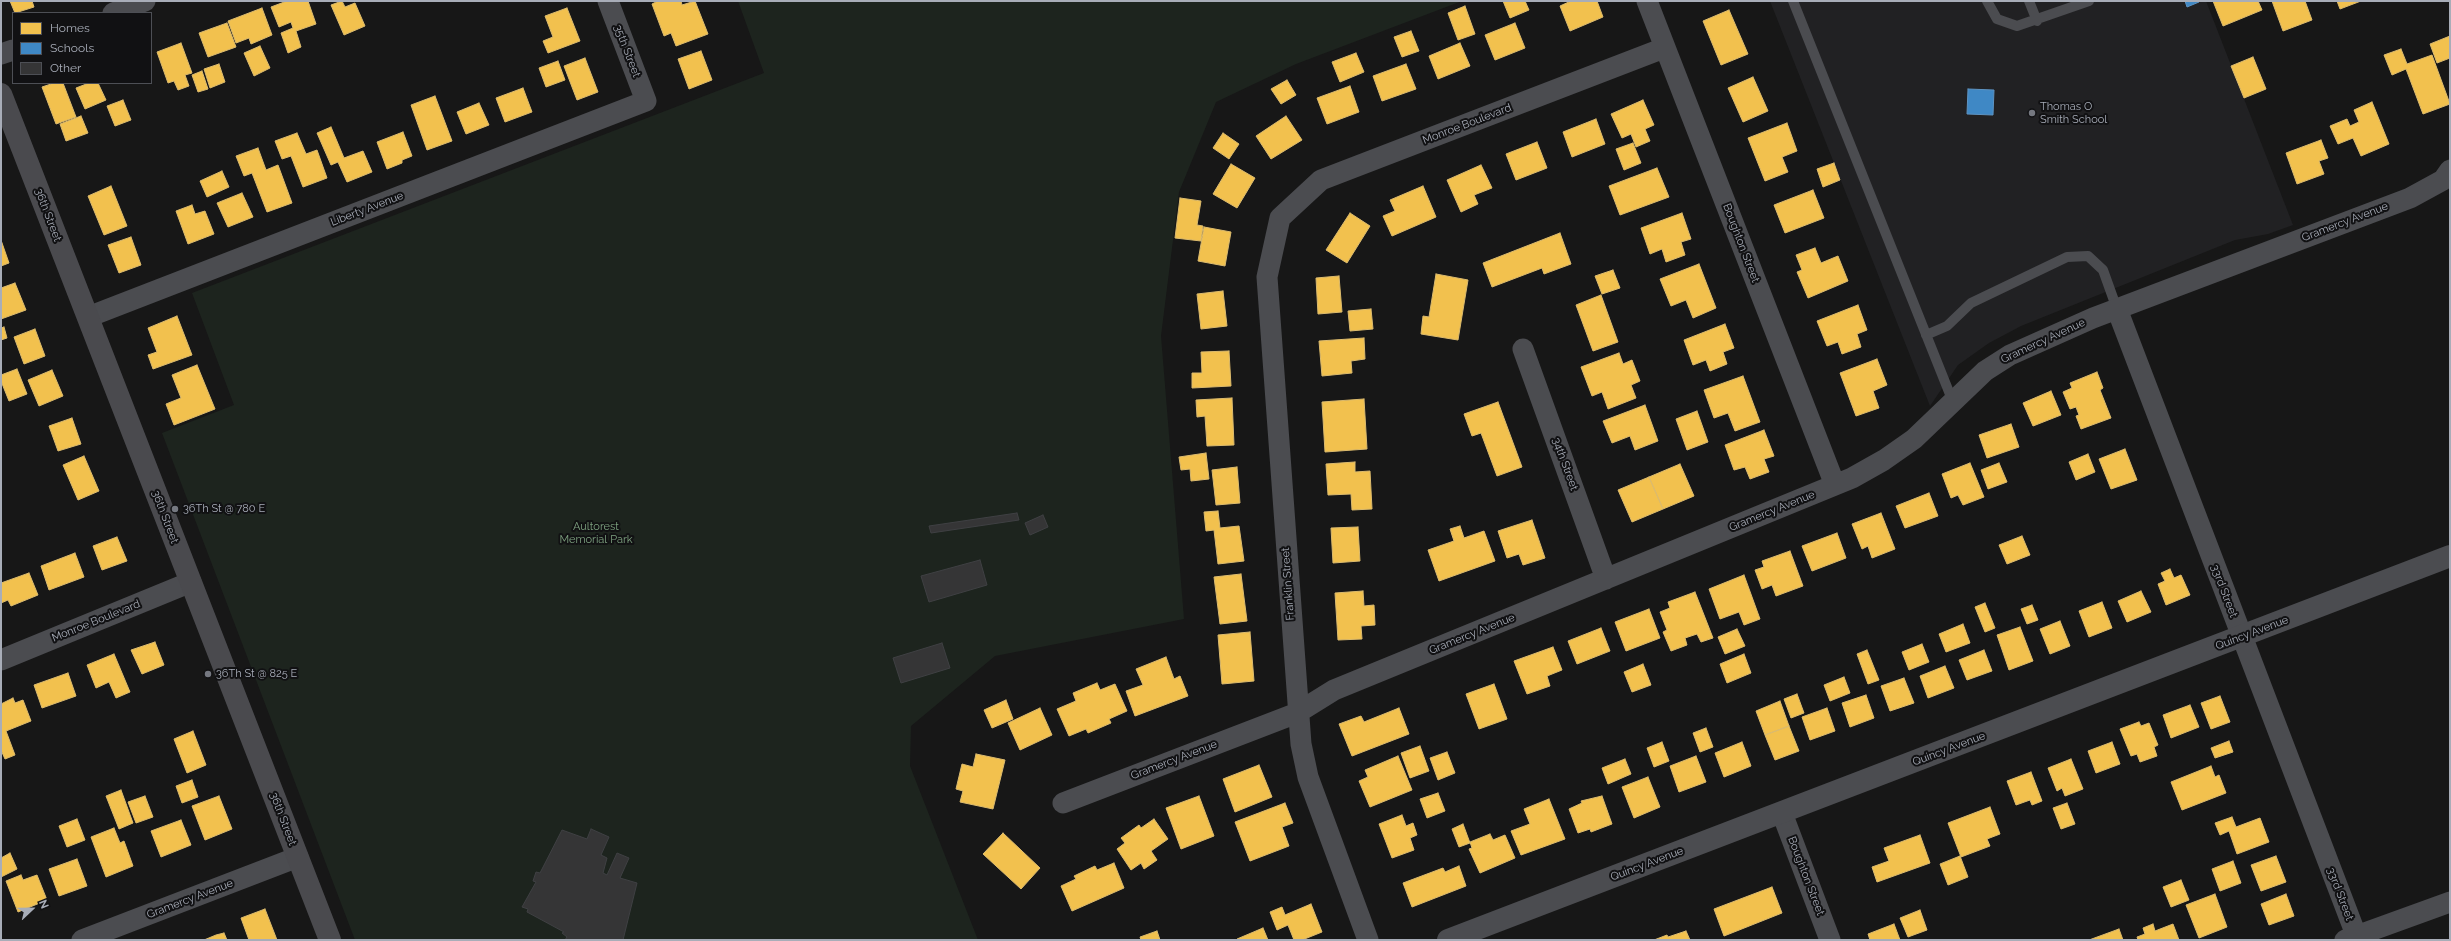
<!DOCTYPE html>
<html>
<head>
<meta charset="utf-8">
<style>
	body { margin:0 }
	#map { position:relative; width:2451px; height:941px; overflow:hidden; background:#171717; font-family:Raleway,sans-serif }
	canvas { display:block }
	.frame { position:absolute; inset:0; border:2px solid #a8adb8; pointer-events:none }
	.legend { position:absolute; left:12px; top:12px; width:140px; height:72px; box-sizing:border-box; background:#111113; border:1px solid #4d4f55; margin:0; padding:5px 7px; list-style:none; font-size:12px; color:#a8adb8 }
	.legend li { display:flex; align-items:center; gap:8px; height:20px }
	.legend b { width:20px; border:1px solid #4d4f55 }
	.north { position:absolute; left:12px; top:889px; width:40px; height:40px; -webkit-text-stroke:3px #111113; paint-order:stroke; rotate:68deg; font-size:11px; font-weight:700; line-height:16px; text-align:center; color:#a8adb8 }
	.north::after { content:''; display:block; margin:auto; width:14px; height:18px; background:#a8adb8; clip-path:polygon(50% 0,100% 100%,50% 72%,0 100%) }
</style>
</head>
<body>
<div id="map">
<canvas width="2451" height="941"></canvas>
<div class="frame"></div>
<ul class="legend">
<li><b style="height:11px;background:#f2c14e"></b>Homes</li>
<li><b style="height:11px;background:#3f88c5"></b>Schools</li>
<li><b style="height:11px;background:#353536"></b>Other</li>
</ul>
<div class="north">N</div>
</div>
<script>
const context = document.querySelector('canvas').getContext('2d');
context.lineJoin = 'round';
function fillPath(path, color) { context.fillStyle = color; context.fill(path, 'evenodd'); }
const poly = rows => new Path2D(rows.map(r => 'M' + r).join(''));
function trace(path, color, width, dash) { context.strokeStyle = color; context.lineWidth = width; context.lineCap = dash ? 'butt' : 'round'; context.setLineDash(dash || []); context.stroke(path); }
function label(font, color, halo, rows, align = 'center') {
  context.font = font + ' Raleway,sans-serif'; context.lineWidth = 4; context.setLineDash([]); context.textBaseline = 'middle'; context.strokeStyle = halo; context.fillStyle = color; for (const [text, x, y, turn = 0] of rows) {
    context.save(); context.translate(x, y); context.rotate((+turn || 0) * Math.PI / 180); context.textAlign = isNaN(turn) ? turn : align; if (halo) context.strokeText(text, 0, 0); context.fillText(text, 0, 0); context.restore();
  }
}
const built = poly([
	[1770,1,2206,1,2293,225,2268,234,2235,240,2021,326,1989,343,1958,365,1930,406]
]);
const green = poly([
	[738,1,1462,1,1296,64,1216,102,1179,192,1161,336,1184,619,995,656,911,726,910,766,978,940,355,940,162,433,234,405,192,293,764,73]
]);
const homes = poly([
	[10,1,32,1,34,7,15,13,10,1],
	[287,1,308,1,316,24,296,31,301,47,288,53,281,33,293,28,291,22,279,27,271,7,287,1],
	[342,1,345,7,355,3,365,26,344,35,331,5,342,1],
	[658,1,681,1,682,5,695,1,708,34,676,46,671,33,664,36,652,4,658,1],
	[1503,1,1525,1,1529,10,1510,18,1503,1],
	[1571,1,1597,1,1603,17,1570,31,1560,6,1571,1],
	[2213,1,2258,1,2262,10,2223,26,2213,1],
	[2272,1,2305,1,2312,20,2283,31,2272,1],
	[2337,1,2361,1,2340,9,2337,1],
	[1465,6,1475,34,1458,40,1448,13,1465,6],
	[262,8,272,35,251,44,249,38,236,43,228,21,262,8],
	[567,8,580,41,548,53,543,41,553,37,545,16,567,8],
	[1729,10,1748,54,1721,65,1703,21,1729,10],
	[227,23,236,47,208,57,199,33,227,23],
	[1515,23,1525,48,1495,60,1485,35,1515,23],
	[1411,31,1419,51,1402,57,1394,37,1411,31],
	[2450,36,2450,58,2437,63,2430,44,2450,36],
	[181,43,192,73,185,75,189,86,178,90,174,81,168,83,157,52,181,43],
	[1460,43,1470,66,1438,79,1429,56,1460,43],
	[260,46,270,68,254,76,244,53,260,46],
	[2401,49,2407,64,2432,55,2450,104,2423,114,2406,69,2392,75,2384,55,2401,49],
	[701,51,712,80,689,89,678,59,701,51],
	[1356,53,1364,72,1340,82,1332,62,1356,53],
	[2253,57,2266,89,2244,98,2231,66,2253,57],
	[585,58,598,92,577,100,564,66,585,58],
	[558,61,565,80,546,87,539,68,558,61],
	[219,64,225,82,210,88,204,69,219,64],
	[1406,64,1416,89,1382,101,1373,76,1406,64],
	[202,71,208,89,198,92,192,75,202,71],
	[1753,77,1768,111,1743,122,1728,88,1753,77],
	[1287,80,1296,95,1281,104,1271,89,1287,80],
	[54,83,63,83,76,117,56,124,42,87,54,83],
	[89,83,98,83,106,100,85,109,76,88,89,83],
	[1350,86,1359,112,1327,124,1317,98,1350,86],
	[523,88,532,112,505,122,496,98,523,88],
	[435,96,452,141,427,150,411,105,435,96],
	[123,100,131,120,115,126,107,106,123,100],
	[1643,100,1654,125,1645,129,1650,141,1636,147,1631,134,1622,138,1611,114,1643,100],
	[2372,102,2389,144,2361,156,2353,138,2338,144,2330,126,2347,119,2350,126,2359,122,2354,110,2372,102],
	[479,103,489,125,466,134,457,112,479,103],
	[81,116,88,133,66,141,60,124,81,116],
	[1286,116,1302,140,1271,159,1256,136,1286,116],
	[1596,119,1605,144,1572,157,1563,132,1596,119],
	[1787,123,1797,151,1782,157,1788,172,1765,181,1748,138,1787,123],
	[331,127,344,158,363,151,372,172,347,182,338,162,331,165,317,133,331,127],
	[403,132,412,156,402,160,402,163,387,169,377,142,403,132],
	[297,133,306,154,317,150,327,178,303,187,291,156,282,159,275,141,297,133],
	[1223,133,1239,144,1229,159,1213,148,1223,133],
	[2321,140,2328,158,2319,161,2324,174,2297,184,2286,153,2321,140],
	[1537,142,1547,168,1516,180,1506,154,1537,142],
	[1633,143,1641,163,1624,170,1616,149,1633,143],
	[258,148,266,170,278,165,292,203,267,212,252,173,244,176,236,156,258,148],
	[1834,163,1840,180,1823,187,1817,169,1834,163],
	[1231,164,1255,178,1237,208,1213,194,1231,164],
	[1481,165,1492,188,1474,195,1478,204,1461,212,1447,180,1481,165],
	[1657,168,1669,197,1620,215,1609,186,1657,168],
	[222,171,229,187,207,197,200,181,222,171],
	[111,186,127,226,104,235,88,196,111,186],
	[1423,186,1436,217,1392,236,1383,216,1395,211,1390,200,1423,186],
	[1813,190,1824,218,1785,233,1774,205,1813,190],
	[242,193,253,217,228,227,217,203,242,193],
	[1180,198,1201,201,1197,225,1203,226,1201,241,1175,238,1180,198],
	[192,205,195,214,205,211,214,234,188,244,176,211,192,205],
	[1350,213,1370,226,1347,263,1326,250,1350,213],
	[1682,213,1691,239,1681,242,1685,255,1666,262,1662,249,1650,254,1641,228,1682,213],
	[1204,227,1231,232,1225,266,1198,261,1204,227],
	[1560,233,1571,264,1544,274,1542,268,1492,287,1483,263,1560,233],
	[131,237,141,265,119,273,108,245,131,237],
	[1,240,9,263,1,266,1,240],
	[1815,248,1821,263,1838,256,1848,281,1808,298,1797,272,1802,270,1796,255,1815,248],
	[1699,264,1716,308,1693,318,1686,300,1671,306,1660,279,1699,264],
	[1613,270,1620,288,1602,294,1595,276,1613,270],
	[1436,274,1468,280,1458,340,1421,334,1423,316,1429,317,1436,274],
	[1339,276,1342,312,1318,314,1316,278,1339,276],
	[15,283,26,310,1,319,1,288,15,283],
	[1223,291,1227,326,1201,329,1197,294,1223,291],
	[1601,295,1618,342,1593,351,1576,305,1601,295],
	[1858,305,1867,330,1857,334,1861,347,1842,354,1838,342,1827,346,1817,321,1858,305],
	[1371,309,1373,329,1350,331,1348,311,1371,309],
	[177,316,192,355,153,369,148,355,157,352,148,328,177,316],
	[1725,324,1734,348,1723,352,1727,364,1710,371,1706,360,1693,365,1684,340,1725,324],
	[4,327,7,338,1,340,1,328,4,327],
	[35,329,45,356,24,364,14,337,35,329],
	[1364,338,1365,359,1351,361,1352,373,1322,376,1319,341,1364,338],
	[1229,351,1231,386,1192,388,1192,373,1202,373,1201,352,1229,351],
	[1619,353,1623,364,1632,360,1640,381,1631,385,1636,398,1608,409,1602,392,1592,396,1581,367,1619,353],
	[1877,359,1887,385,1873,391,1879,408,1856,416,1840,373,1877,359],
	[197,365,215,409,174,425,166,404,181,398,172,375,197,365],
	[17,369,27,394,9,401,1,381,1,375,17,369],
	[52,370,63,396,39,406,28,380,52,370],
	[2097,372,2103,388,2100,390,2111,418,2081,429,2076,416,2079,415,2076,407,2070,409,2063,392,2072,388,2070,383,2097,372],
	[1743,376,1760,422,1735,431,1728,413,1714,418,1704,390,1743,376],
	[2051,391,2061,415,2033,426,2023,403,2051,391],
	[1232,398,1234,445,1207,446,1205,416,1197,417,1196,400,1232,398],
	[1364,399,1367,449,1325,452,1322,402,1364,399],
	[1498,402,1522,467,1497,476,1481,433,1472,436,1464,414,1498,402],
	[1645,405,1658,441,1635,450,1630,436,1612,443,1603,421,1645,405],
	[1697,411,1708,442,1687,450,1676,419,1697,411],
	[72,418,81,444,58,451,49,426,72,418],
	[2011,424,2019,447,1987,458,1979,435,2011,424],
	[1764,430,1774,456,1764,459,1769,472,1750,479,1745,467,1734,470,1725,445,1764,430],
	[2125,449,2137,480,2111,489,2099,459,2125,449],
	[1206,453,1209,479,1191,481,1190,469,1181,470,1179,457,1206,453],
	[2088,454,2095,472,2076,480,2069,462,2088,454],
	[84,456,99,491,78,500,63,465,84,456],
	[1355,462,1355,472,1370,471,1372,509,1352,510,1351,494,1328,495,1326,464,1355,462],
	[1970,463,1984,497,1963,505,1958,495,1951,498,1942,474,1970,463],
	[1999,463,2007,482,1988,489,1981,470,1999,463],
	[1680,464,1694,496,1663,509,1649,477,1680,464],
	[1237,467,1240,503,1216,505,1212,470,1237,467],
	[1649,477,1663,509,1632,522,1618,490,1649,477],
	[1929,493,1938,516,1905,528,1896,506,1929,493],
	[1218,511,1220,528,1239,526,1244,561,1218,564,1214,530,1206,531,1204,512,1218,511],
	[1881,513,1895,549,1872,558,1868,546,1862,549,1852,524,1881,513],
	[1532,520,1545,558,1523,565,1519,554,1507,558,1498,531,1532,520],
	[1460,526,1464,538,1484,531,1495,561,1439,581,1428,550,1454,541,1450,529,1460,526],
	[1358,527,1360,561,1333,563,1331,528,1358,527],
	[1837,533,1846,558,1812,571,1802,546,1837,533],
	[2022,536,2030,555,2007,564,1999,545,2022,536],
	[117,537,127,561,102,570,93,546,117,537],
	[1790,551,1803,586,1776,596,1772,585,1762,589,1755,570,1764,567,1762,561,1790,551],
	[75,553,84,577,49,590,41,566,75,553],
	[2170,569,2174,578,2181,575,2190,595,2166,605,2158,584,2165,581,2161,573,2170,569],
	[29,573,38,595,11,606,8,600,1,603,1,583,29,573],
	[1241,574,1247,621,1220,624,1214,577,1241,574],
	[1744,575,1760,619,1744,625,1739,612,1720,619,1709,589,1744,575],
	[1363,591,1364,606,1374,605,1375,625,1361,626,1362,639,1338,640,1335,593,1363,591],
	[2141,591,2151,612,2127,622,2118,601,2141,591],
	[1695,592,1713,638,1701,642,1697,634,1685,638,1687,645,1671,651,1663,632,1667,630,1660,612,1670,608,1668,602,1695,592],
	[2102,602,2112,628,2089,637,2079,611,2102,602],
	[1985,603,1995,628,1985,632,1975,607,1985,603],
	[2032,605,2038,620,2027,624,2021,609,2032,605],
	[1649,609,1660,638,1626,651,1615,622,1649,609],
	[2060,621,2070,646,2050,654,2040,629,2060,621],
	[1963,624,1970,643,1946,652,1939,634,1963,624],
	[2020,627,2033,661,2009,670,1997,635,2020,627],
	[1601,628,1610,651,1577,664,1568,641,1601,628],
	[1737,629,1745,646,1725,654,1718,637,1737,629],
	[1250,632,1254,681,1222,684,1218,635,1250,632],
	[155,642,164,665,142,674,131,650,155,642],
	[1922,644,1929,662,1909,670,1902,652,1922,644],
	[1553,647,1562,670,1547,676,1550,686,1527,694,1514,661,1553,647],
	[1867,650,1879,680,1868,684,1857,654,1867,650],
	[1984,650,1992,671,1967,680,1959,660,1984,650],
	[114,654,130,692,116,698,109,682,96,688,87,665,114,654],
	[1744,654,1751,673,1727,683,1720,664,1744,654],
	[1166,657,1174,679,1180,676,1188,696,1135,716,1126,691,1143,685,1136,669,1166,657],
	[1643,664,1651,685,1632,692,1624,672,1643,664],
	[1945,666,1954,688,1928,698,1920,676,1945,666],
	[68,673,76,696,42,708,34,685,68,673],
	[1844,677,1850,693,1830,701,1824,685,1844,677],
	[1904,678,1914,703,1890,711,1881,686,1904,678],
	[1097,683,1100,690,1115,684,1127,711,1109,719,1111,723,1088,733,1086,729,1069,736,1057,709,1076,701,1073,693,1097,683],
	[1494,684,1507,719,1479,729,1466,694,1494,684],
	[1797,694,1804,713,1791,718,1784,699,1797,694],
	[1866,695,1874,718,1850,727,1842,703,1866,695],
	[2220,696,2230,722,2211,729,2201,703,2220,696],
	[13,698,15,703,23,700,31,721,6,731,15,755,5,759,1,750,1,704,13,698],
	[1006,700,1013,719,992,728,984,710,1006,700],
	[1780,701,1789,726,1765,735,1756,711,1780,701],
	[2190,705,2199,727,2171,738,2163,715,2190,705],
	[1040,708,1052,735,1020,750,1008,723,1040,708],
	[1399,708,1409,734,1352,756,1339,724,1361,716,1364,722,1399,708],
	[1827,708,1835,731,1810,740,1802,717,1827,708],
	[2139,722,2141,726,2149,723,2158,745,2154,747,2157,756,2140,762,2137,754,2131,756,2120,729,2139,722],
	[1789,726,1799,751,1775,760,1765,735,1789,726],
	[1706,728,1713,747,1700,752,1693,733,1706,728],
	[193,731,206,765,187,773,174,739,193,731],
	[2229,741,2233,752,2215,758,2211,748,2229,741],
	[1662,742,1669,761,1654,767,1647,748,1662,742],
	[1742,742,1751,766,1724,777,1715,753,1742,742],
	[2112,742,2120,764,2096,773,2088,751,2112,742],
	[1420,746,1429,771,1410,778,1401,753,1420,746],
	[1447,752,1455,773,1438,780,1430,758,1447,752],
	[976,754,1005,760,993,809,960,802,963,791,956,789,962,764,973,767,976,754],
	[1398,756,1412,790,1370,807,1359,781,1368,777,1365,770,1398,756],
	[1696,756,1706,782,1679,792,1670,766,1696,756],
	[1625,759,1631,774,1608,784,1602,768,1625,759],
	[2071,759,2083,789,2065,796,2062,788,2057,791,2048,768,2071,759],
	[1259,765,1272,797,1235,812,1223,779,1259,765],
	[2211,766,2215,777,2219,775,2226,793,2182,810,2171,782,2211,766],
	[2031,772,2042,801,2032,805,2030,800,2016,805,2007,781,2031,772],
	[1648,777,1660,807,1634,818,1622,787,1648,777],
	[192,780,198,797,182,803,176,786,192,780],
	[121,790,133,823,119,829,106,796,121,790],
	[1438,793,1445,811,1427,818,1420,799,1438,793],
	[145,796,153,817,136,823,128,802,145,796],
	[219,796,232,829,205,840,192,806,219,796],
	[1199,796,1214,836,1181,849,1166,808,1199,796],
	[1602,796,1612,824,1591,832,1590,829,1578,833,1569,809,1582,803,1581,801,1602,796],
	[1549,799,1565,839,1521,855,1511,831,1530,824,1524,809,1549,799],
	[1285,803,1293,823,1282,827,1289,846,1250,861,1235,822,1285,803],
	[2067,803,2075,824,2061,829,2053,808,2067,803],
	[1990,807,2000,834,1987,839,1990,846,1961,857,1948,823,1990,807],
	[1402,815,1406,826,1413,823,1417,835,1410,838,1414,850,1392,858,1379,824,1402,815],
	[2232,817,2236,827,2260,818,2269,842,2237,854,2229,831,2220,835,2215,823,2232,817],
	[77,819,85,840,67,847,59,826,77,819],
	[1154,819,1168,839,1151,851,1157,860,1144,869,1141,863,1131,870,1117,849,1125,843,1121,838,1139,825,1141,828,1154,819],
	[181,820,191,845,161,857,151,831,181,820],
	[1463,824,1470,843,1459,847,1452,829,1463,824],
	[114,828,120,843,124,841,133,866,106,877,91,837,114,828],
	[1003,833,1040,868,1021,889,983,854,1003,833],
	[1490,834,1493,840,1505,835,1515,858,1480,873,1469,849,1472,848,1470,842,1490,834],
	[1920,835,1930,863,1877,882,1872,867,1889,861,1884,848,1920,835],
	[10,853,17,869,1,877,1,858,10,853],
	[1960,856,1968,877,1948,885,1940,864,1960,856],
	[2276,856,2286,882,2261,891,2251,865,2276,856],
	[77,859,87,886,59,896,49,869,77,859],
	[2233,861,2241,883,2220,891,2212,869,2233,861],
	[1114,863,1124,888,1072,911,1061,886,1076,879,1074,876,1095,866,1097,870,1114,863],
	[1459,866,1466,886,1412,907,1403,883,1443,868,1445,872,1459,866],
	[21,875,23,880,37,875,47,900,18,912,6,881,21,875],
	[2181,880,2189,900,2171,907,2163,887,2181,880],
	[1772,887,1782,913,1724,936,1714,909,1772,887],
	[2215,894,2227,927,2199,938,2186,905,2215,894],
	[2286,894,2294,916,2269,925,2261,904,2286,894],
	[1311,904,1322,932,1302,940,1294,940,1288,925,1277,930,1270,912,1282,907,1285,915,1311,904],
	[265,909,277,940,249,940,241,918,265,909],
	[1920,910,1927,930,1908,937,1900,918,1920,910],
	[1894,924,1900,940,1870,940,1868,934,1894,924],
	[2153,924,2155,931,2173,924,2179,940,2138,940,2137,937,2145,934,2143,928,2153,924],
	[1263,928,1268,940,1238,940,1237,939,1263,928],
	[2119,929,2123,940,2089,940,2119,929],
	[1157,931,1160,940,1141,940,1140,937,1157,931],
	[1686,931,1690,940,1654,940,1667,935,1668,937,1686,931],
	[224,933,227,940,204,940,216,935,224,933]
]);
const schools = poly([
	[2185,1,2198,1,2199,2,2187,7,2185,1],
	[1968,89,1994,90,1993,115,1967,114,1968,89]
]);
const building = poly([
	[1017,513,1019,520,931,533,929,526,1017,513],
	[1043,515,1048,527,1030,535,1025,523,1043,515],
	[980,560,987,585,929,602,921,576,980,560],
	[942,643,950,668,901,683,893,658,942,643],
	[591,829,609,837,601,855,607,858,603,873,607,875,617,853,629,858,620,878,637,883,623,940,565,940,567,937,562,933,564,932,527,912,528,909,522,907,536,882,533,881,536,872,540,873,562,830,587,839,591,829]
]);
const service = poly([
	[1793,1,1953,402],
	[1987,1,1997,19,2017,26,2089,1],
	[2029,1,2037,21],
	[1926,335,1947,326,1971,303,2067,257,2088,256,2103,270,2117,309]
]);
const minor = poly([
	[1647,1,1835,485],
	[113,13,145,1],
	[1,54,13,50],
	[2117,309,2358,940],
	[88,317,646,101,608,1],
	[1523,349,1606,579],
	[1,660,191,582],
	[1063,803,1297,713,1334,690,1852,478,1884,460,1914,439,1985,371,2010,355,2093,318,2410,198,2443,180,2450,170],
	[1782,813,1830,940],
	[82,940,298,857],
	[1368,940,1308,777,1301,744,1267,277,1280,218,1321,180,1664,48],
	[2345,940,2450,902]
]);
const tertiary = poly([
	[1448,940,2450,556]
]);
const secondary = poly([
	[1,94,330,940]
]);
const markers = [
	[2032,113,4,"#757880"],
	[175,509,4,"#757880"],
	[208,674,4,"#757880"]
];
const streetNames = [
	["35th Street",627,51,69],
	["Monroe Boulevard",1467,124,-21],
	["Liberty Avenue",367,209,-21],
	["36th Street",48,215,69],
	["Gramercy Avenue",2345,222,-21],
	["Boughton Street",1741,243,69],
	["Gramercy Avenue",2043,341,-25],
	["34th Street",1565,464,70],
	["Gramercy Avenue",1772,511,-22],
	["36th Street",165,517,69],
	["Franklin Street",1288,584,-94],
	["33rd Street",2224,591,69],
	["Monroe Boulevard",96,621,-22],
	["Quincy Avenue",2252,633,-21],
	["Gramercy Avenue",1472,634,-22],
	["Quincy Avenue",1949,749,-21],
	["Gramercy Avenue",1174,760,-21],
	["36th Street",283,819,69],
	["Quincy Avenue",1647,864,-21],
	["Boughton Street",1806,876,69],
	["33rd Street",2340,894,69],
	["Gramercy Avenue",190,899,-21]
];
const poiNames = [
	["Thomas O",2040,107],
	["Smith School",2040,120],
	["36Th St @ 780 E",183,509],
	["36Th St @ 825 E",216,674]
];
const parkNames = [
	["Aultorest",596,527],
	["Memorial Park",596,540]
];
fillPath(built, '#212123');
fillPath(green, '#1d241e');
fillPath(homes, '#f2c14e');
trace(homes, '#dcbb6e', 1);
fillPath(schools, '#3f88c5');
trace(schools, '#5e93c1', 1);
fillPath(building, '#353536');
trace(building, '#3f4043', 1);
trace(service, '#4b4c50', 10);
trace(minor, '#4b4c50', 21);
trace(tertiary, '#4b4c50', 22);
trace(secondary, '#4a4a4e', 22);
for (const [x, y, r, color] of markers) { const dot = new Path2D(); dot.arc(x, y, r, 0, 2 * Math.PI); context.fillStyle = color; context.fill(dot); trace(dot, '#111113', 1.5); }
label('11px', '#a8adb8', '#111113', streetNames);
label('11px', '#a8adb8', '#111113', poiNames, 'left');
label('11px', '#7fa381', '#111113', parkNames);
</script>
</body>
</html>
